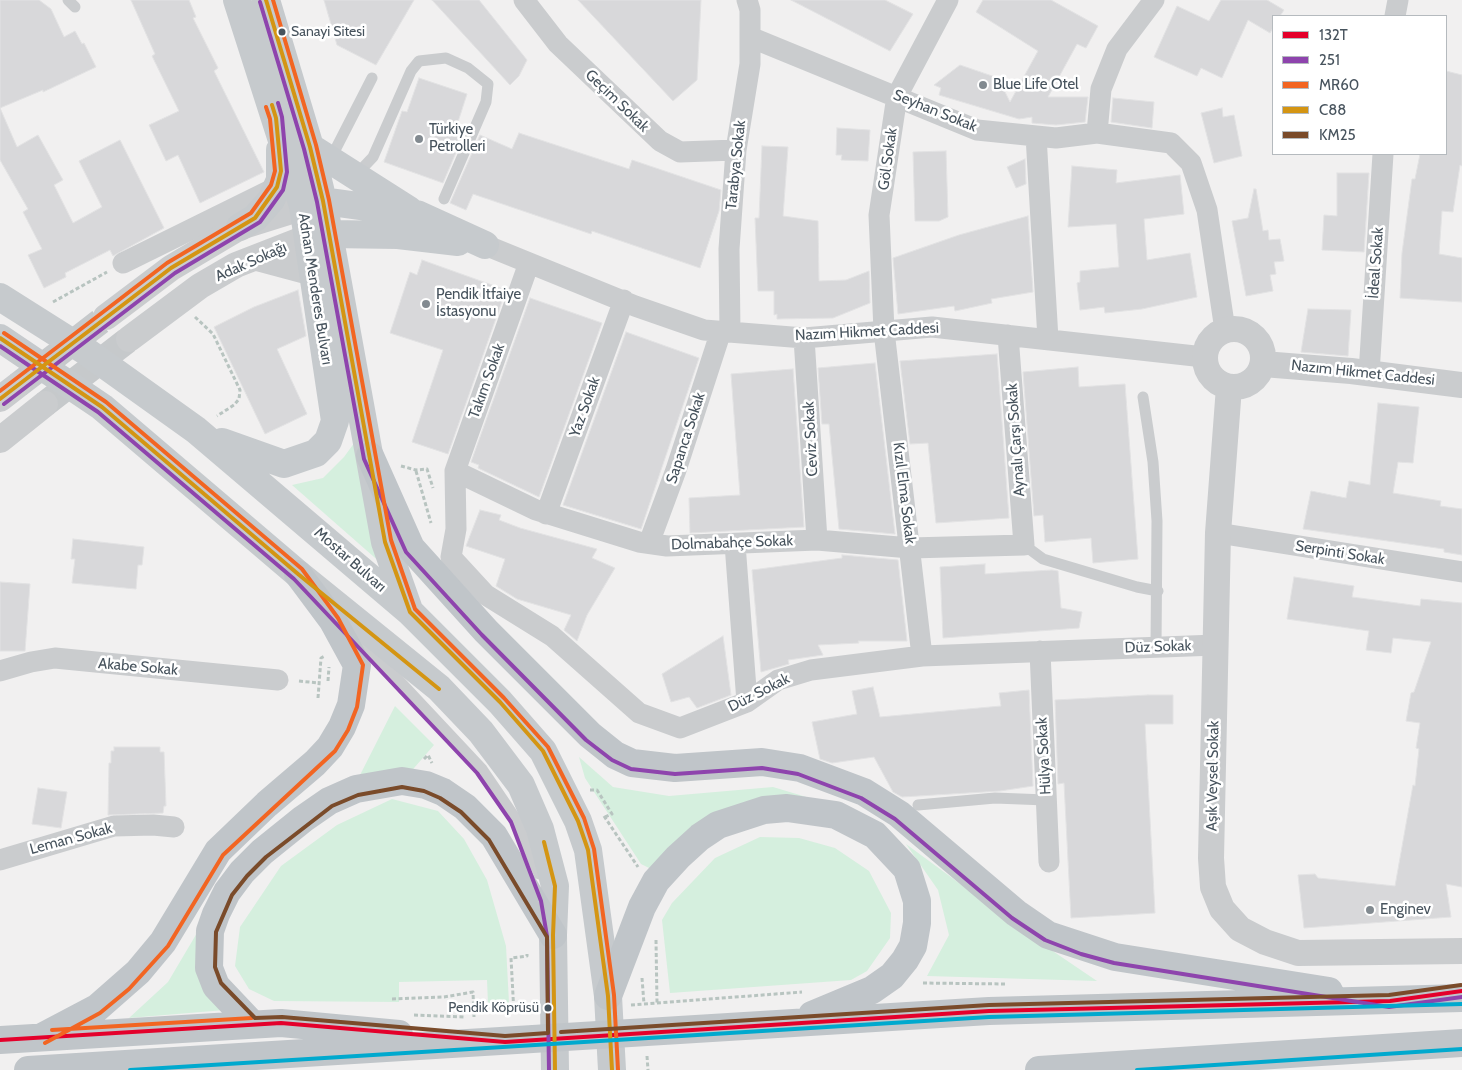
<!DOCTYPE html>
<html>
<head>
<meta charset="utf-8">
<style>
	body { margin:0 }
	#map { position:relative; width:1462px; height:1070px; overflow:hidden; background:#f1f0f0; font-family:Cabin,sans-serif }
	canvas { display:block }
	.legend { position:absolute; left:1272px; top:15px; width:175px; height:140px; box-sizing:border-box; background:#fff; border:1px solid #b5babe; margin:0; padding:6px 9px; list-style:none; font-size:15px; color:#47535d }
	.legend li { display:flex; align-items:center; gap:10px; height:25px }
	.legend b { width:25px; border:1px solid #b5babe }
</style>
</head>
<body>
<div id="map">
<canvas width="1462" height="1070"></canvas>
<ul class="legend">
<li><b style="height:6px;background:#e4002b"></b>132T</li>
<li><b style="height:6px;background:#8e44ad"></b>251</li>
<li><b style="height:6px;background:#f26522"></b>MR60</li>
<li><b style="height:6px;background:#d49513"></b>C88</li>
<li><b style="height:6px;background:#7a4b2a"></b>KM25</li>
</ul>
</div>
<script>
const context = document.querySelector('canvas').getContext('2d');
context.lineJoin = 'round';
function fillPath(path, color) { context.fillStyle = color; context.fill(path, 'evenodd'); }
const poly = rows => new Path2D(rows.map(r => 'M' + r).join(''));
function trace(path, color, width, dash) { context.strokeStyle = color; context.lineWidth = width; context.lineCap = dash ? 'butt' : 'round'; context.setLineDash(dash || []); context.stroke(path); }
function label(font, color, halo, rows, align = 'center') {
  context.font = font + ' Cabin,sans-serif'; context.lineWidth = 5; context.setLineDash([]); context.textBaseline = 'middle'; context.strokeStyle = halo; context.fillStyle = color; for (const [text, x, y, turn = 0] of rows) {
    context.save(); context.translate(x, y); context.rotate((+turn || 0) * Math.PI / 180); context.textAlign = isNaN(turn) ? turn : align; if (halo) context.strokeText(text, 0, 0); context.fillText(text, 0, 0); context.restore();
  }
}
const green = poly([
	[360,435,390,571,292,485,323,478,344,457],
	[395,706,434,745,408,775,358,779],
	[579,757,613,787,669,796,773,787,823,802,750,805,655,871,641,864,585,778],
	[392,799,438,811,464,839,487,880,506,946,509,1003,488,1004,487,980,399,982,399,1002,274,1001,249,989,235,966,240,927,281,866,337,825],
	[760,837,799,838,835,848,869,871,891,913,890,938,867,971,851,980,670,993,662,920,672,903,715,858],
	[906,844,1035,939,1097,981,927,976,949,935,938,890],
	[210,911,225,1010,129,1018,168,982]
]);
const building = poly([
	[0,0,39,0,51,9,64,37,75,31,82,44,84,43,96,67,43,92,43,90,0,108,17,147,38,135,63,180,54,185,73,223,102,207,79,161,120,140,164,228,113,256,110,250,65,273,66,277,44,288,28,255,42,249,23,212,28,209,0,160,0,0],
	[131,0,189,0,196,17,193,18,218,68,214,71,264,172,200,203,178,155,166,161,149,125,179,111,152,56,155,54,131,0],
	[324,0,414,0,376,65,337,45,324,0],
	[432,0,479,0,527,60,519,76,510,85,432,0],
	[578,0,701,0,697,80,673,101,578,0],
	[791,0,885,0,913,14,890,51,791,0],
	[983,0,1051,0,1098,26,1086,48,1077,44,1048,97,1088,97,1085,122,1056,125,1032,123,1032,117,1019,119,939,95,941,88,934,85,960,65,998,78,1010,102,1038,51,976,12,983,0],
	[1221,0,1267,0,1284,10,1280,16,1273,16,1273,28,1270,33,1248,20,1222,78,1201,68,1197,76,1154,57,1177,6,1209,21,1221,0],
	[1446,71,1462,75,1462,166,1460,165,1453,212,1442,211,1439,254,1462,258,1462,302,1400,298,1402,253,1412,179,1415,179,1420,154,1446,154,1446,71],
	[419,78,467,94,457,125,466,129,443,183,384,162,402,111,407,112,419,78],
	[1113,98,1154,102,1152,128,1111,122,1113,98],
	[1222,108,1223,117,1234,115,1242,156,1214,163,1201,113,1222,108],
	[837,128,870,130,868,161,841,160,842,155,836,155,837,128],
	[519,133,629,169,632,160,721,190,719,211,700,268,592,231,591,234,473,194,466,210,450,203,480,135,512,149,519,133],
	[762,146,788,147,783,216,818,221,819,281,846,280,869,271,870,303,833,318,777,319,777,314,774,315,774,291,758,291,755,218,759,218,762,146],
	[946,151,948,217,939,221,915,221,913,152,946,151],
	[1025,159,1026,184,1016,188,1007,167,1025,159],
	[1072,166,1117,170,1116,183,1180,175,1184,214,1144,219,1147,260,1190,253,1197,297,1142,309,1105,313,1104,307,1080,310,1077,283,1080,282,1080,271,1119,267,1116,224,1068,227,1072,166],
	[1337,173,1369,173,1364,252,1322,250,1324,215,1337,216,1337,173],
	[1254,189,1256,189,1263,231,1268,230,1269,240,1280,239,1284,261,1274,262,1276,274,1270,275,1273,291,1246,296,1232,221,1248,218,1254,189],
	[1028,216,1033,292,991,299,992,303,955,311,954,306,898,314,893,258,959,235,1028,216],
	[422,260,506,290,448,454,412,442,443,350,390,333,410,272,417,275,422,260],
	[298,290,306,336,277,349,307,414,265,434,214,327,254,307,298,290],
	[530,298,602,323,539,497,478,468,479,465,471,462,530,298],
	[1308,309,1351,310,1348,356,1301,352,1308,309],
	[626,332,699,358,641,529,563,505,626,332],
	[997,354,1009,518,936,523,928,443,910,444,900,361,997,354],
	[875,363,895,534,839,529,829,424,822,424,818,368,875,363],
	[1078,367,1079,387,1125,384,1138,559,1093,563,1091,538,1045,542,1043,515,1034,516,1023,372,1078,367],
	[793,369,804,527,690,533,689,498,740,495,731,374,793,369],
	[1378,403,1419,407,1413,463,1398,462,1393,493,1441,501,1440,506,1462,509,1462,555,1444,552,1444,549,1303,529,1311,491,1346,498,1349,481,1370,485,1378,403],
	[480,510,501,515,499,520,520,528,597,549,592,558,615,568,587,615,577,641,564,630,571,615,517,599,496,586,505,559,466,546,480,510],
	[73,539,144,547,142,565,138,565,136,589,72,583,75,559,71,559,73,539],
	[842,555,898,560,907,641,858,641,859,643,818,645,823,655,788,660,789,664,761,672,752,570,842,558,842,555],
	[985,564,985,574,1052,570,1058,571,1061,608,1082,612,1079,628,943,638,940,567,985,564],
	[1294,577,1354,586,1352,597,1420,606,1421,599,1462,603,1462,887,1446,884,1451,917,1304,928,1298,875,1315,874,1318,878,1395,886,1413,785,1415,786,1419,749,1416,748,1420,723,1406,721,1411,693,1414,692,1431,642,1393,638,1391,653,1366,650,1369,631,1287,619,1294,577],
	[0,582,30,584,25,651,0,651,0,582],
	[723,636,731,695,697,708,689,697,671,702,662,674,723,636],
	[873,687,880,717,1001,706,999,693,1029,690,1033,786,1000,791,902,797,893,792,874,757,832,763,820,759,812,722,857,714,852,691,873,687],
	[1148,695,1173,695,1173,724,1145,724,1155,913,1071,918,1064,783,1058,784,1055,700,1148,695],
	[114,747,160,747,160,752,164,752,166,806,164,806,163,813,108,815,109,763,111,763,111,751,114,751,114,747],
	[38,788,67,792,61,828,32,824,38,788]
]);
const tertiaryTunnel = poly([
	[18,385,106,317],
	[45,404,129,339]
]);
const path = poly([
	[53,302,107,272],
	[195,317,213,334,240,390,239,399,234,405,217,416],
	[401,466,416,470,427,469,433,488],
	[416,471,431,523],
	[299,681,318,683],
	[328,681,329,667],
	[318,698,321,658,325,656],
	[424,759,428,755,432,763],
	[590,790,597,790,612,814,605,817],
	[604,816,638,867],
	[656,940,657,1003],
	[642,978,644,1004],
	[923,983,1005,984],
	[392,999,444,997,473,992,474,1017],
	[631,1005,802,992],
	[514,1014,511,958,527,956,527,954],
	[414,1015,466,1017],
	[647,1056,648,1070]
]);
const service = poly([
	[68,0,75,7],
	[330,160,372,78],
	[355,176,373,157,411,71,419,61,446,58,468,68,488,84,486,102,444,199],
	[1143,397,1153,462,1157,521,1156,647],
	[1024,545,1043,559,1137,587,1158,591],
	[363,642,482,769,516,819,539,874],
	[918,805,995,798,1046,800]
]);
const minor = poly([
	[524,0,558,44,660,141,680,152,736,150],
	[1395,16,1398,0],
	[750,37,977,130,1056,138,1097,133,1171,143,1191,163,1207,210,1225,330],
	[1097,133,1101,89,1117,49,1154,0],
	[1036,136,1048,339],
	[485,245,635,306,704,330,804,338,932,327,1204,357],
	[123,263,277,187],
	[529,263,455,471,456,529,451,557,486,595,552,636,639,713,680,728,747,702,778,680,811,670,922,656,1216,645],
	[730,332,729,249,736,150,750,64,750,10,747,0],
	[804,338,817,540],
	[1369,373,1383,154],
	[455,471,536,510,639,542,667,546,817,540,910,548,1024,545,1008,335],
	[546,514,624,300],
	[1218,533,1462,572],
	[649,543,676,470,721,331],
	[735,544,747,702],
	[1040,651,1049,862],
	[922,656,884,331,879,215,897,96,948,0],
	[0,671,31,662,55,658,278,680],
	[0,860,114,826,153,825,174,827]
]);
const tertiary = poly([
	[257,258,313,273],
	[106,317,171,268,240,227,323,201],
	'1205 358a29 29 0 1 1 58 0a29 29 0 1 1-58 0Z',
	[129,339,200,286,236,265,308,237,330,234],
	[1263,364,1351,371,1462,385],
	[1229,387,1218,533,1211,858,1213,887,1222,909,1240,929,1265,942,1298,953,1462,951],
	[0,399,18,385],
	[0,440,45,404]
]);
const primary = poly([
	[266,0,310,147,323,201,385,542,409,610],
	[310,147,409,210],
	[323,201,417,214,485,245],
	[240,227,255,218,271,200,280,180,280,150],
	[330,234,398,235,458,242],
	[0,297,87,352,196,430,410,612,500,702,543,751,578,821,588,850,608,996,612,1070],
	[0,338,102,407,298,574,439,688,481,732,521,785,540,829,555,886,553,935,555,1070],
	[222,442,284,464,316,453,328,441,335,421,303,206,237,0]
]);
const trunk = poly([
	[370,456,411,548,486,631,590,735,615,755,632,763,675,768,762,762,800,768,864,792,899,814,1016,913,1048,935,1115,957,1329,991],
	[608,996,642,907,656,881,678,857,700,837,718,825,764,810,787,808,836,815,875,835,907,869,917,901,917,923,913,946,905,960,892,976,872,990,812,1015],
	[252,1024,216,986,209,968,210,931,216,914,227,892,242,872,262,852,303,819,329,801,356,789,402,781,426,785,443,792,465,807,494,836,553,935],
	[42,1037,97,1008,138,972,163,942,218,851,267,804,315,763,330,747,342,727,351,705,357,665,333,621,298,574],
	[0,1040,281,1023,399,1034],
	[28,1070,989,1011,1462,998],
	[1039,1070,1462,1043]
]);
const bus1 = poly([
	[0,1040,281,1023,505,1042,989,1011,1390,1001,1462,991]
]);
const bus2 = poly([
	[260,2,304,149,317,202,364,459,406,552,482,635,586,740,612,760,631,769,675,774,762,768,798,774,861,798,895,819,1012,918,1045,940,1081,954,1114,963,1389,1007,1462,997],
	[0,346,98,412,294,579,477,773,511,822,541,901,547,936,549,1070],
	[4,404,175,273,260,222,283,190,287,172,282,117,278,103]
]);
const bus3 = poly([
	[273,0,316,145,329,200,391,540,415,609,504,698,548,747,584,818,594,849,614,995,618,1070],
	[4,333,106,402,302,569,338,618,363,665,357,707,348,730,335,751,223,855,168,946,129,989,100,1013,45,1043],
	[0,391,167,263,251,213,271,185,275,171,270,119,266,107],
	[52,1030,252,1018]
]);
const bus4 = poly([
	[266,0,310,147,323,201,385,542,410,612,500,702,543,751,578,821,588,850,608,996,612,1070],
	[0,338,102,407,298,574,439,689],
	[0,399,171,268,255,218,277,187,281,171,276,118,272,105],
	[544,842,555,886,553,935,555,1070]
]);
const bus5 = poly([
	[402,787,424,791,440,798,461,812,489,840,547,937,548,1033,505,1036,282,1017,255,1018,221,983,215,967,216,932,232,895,247,876,266,857,332,806,358,795,402,787],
	[561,1032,989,1005,1389,995,1461,985]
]);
const bus6 = poly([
	[130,1070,989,1017,1462,1004],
	[1137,1070,1462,1049]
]);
const markers = [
	[282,32,4.5,"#47535d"],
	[983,85,5,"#828a90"],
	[419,139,5,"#828a90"],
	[426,304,5,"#828a90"],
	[1370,910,5,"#828a90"],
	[548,1008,4.5,"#47535d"]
];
const busNames = [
	["Sanayi Sitesi",291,32],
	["Pendik Köprüsü",539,1008,"right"]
];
const poiNames = [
	["Blue Life Otel",993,85],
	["Türkiye",429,130],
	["Petrolleri",429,147],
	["Pendik İtfaiye",436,295],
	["İstasyonu",436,312],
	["Enginev",1380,910]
];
const streetNames = [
	["Geçim Sokak",617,101,44],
	["Seyhan Sokak",935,111,22],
	["Göl Sokak",888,159,-82],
	["Tarabya Sokak",736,165,-84],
	["Adak Sokağı",251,262,-24],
	["İdeal Sokak",1376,263,-86],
	["Adnan Menderes Bulvarı",315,289,81],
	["Nazım Hikmet Caddesi",867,332,-3],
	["Nazım Hikmet Caddesi",1363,373,6],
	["Takım Sokak",487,381,-70],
	["Yaz Sokak",585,407,-70],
	["Sapanca Sokak",686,438,-72],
	["Ceviz Sokak",811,439,-93],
	["Aynalı Çarşı Sokak",1016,440,-94],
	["Kızıl Elma Sokak",904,493,83],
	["Dolmabahçe Sokak",732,543,-2],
	["Serpinti Sokak",1340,553,9],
	["Mostar Bulvarı",350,560,41],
	["Düz Sokak",1158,647,-2],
	["Akabe Sokak",138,667,5],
	["Düz Sokak",759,693,-27],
	["Hülya Sokak",1044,756,-93],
	["Aşık Veysel Sokak",1213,776,-89],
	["Leman Sokak",71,839,-15]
];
fillPath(green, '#d5efde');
fillPath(building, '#d8d8da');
trace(building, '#e2e2e3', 1);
trace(tertiaryTunnel, '#c6c9cb', 26, [26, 13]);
trace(path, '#b8c4c0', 3, [4, 2.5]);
trace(service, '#caccce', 11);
trace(minor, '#caccce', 21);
trace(tertiary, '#caccce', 26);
trace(primary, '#c6cacd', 28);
trace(trunk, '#c0c5c9', 28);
trace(bus1, '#e4002b', 4);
trace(bus2, '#8e44ad', 4);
trace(bus3, '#f26522', 4);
trace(bus4, '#d49513', 4);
trace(bus5, '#7a4b2a', 4);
trace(bus6, '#00a9ce', 4);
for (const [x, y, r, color] of markers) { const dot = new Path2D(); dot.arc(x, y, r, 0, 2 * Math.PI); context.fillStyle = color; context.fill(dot); trace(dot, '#fff', 2); }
label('14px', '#47535d', '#fff', busNames, 'left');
label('15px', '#47535d', '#fff', poiNames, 'left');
label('15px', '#47535d', '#fff', streetNames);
</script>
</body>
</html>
